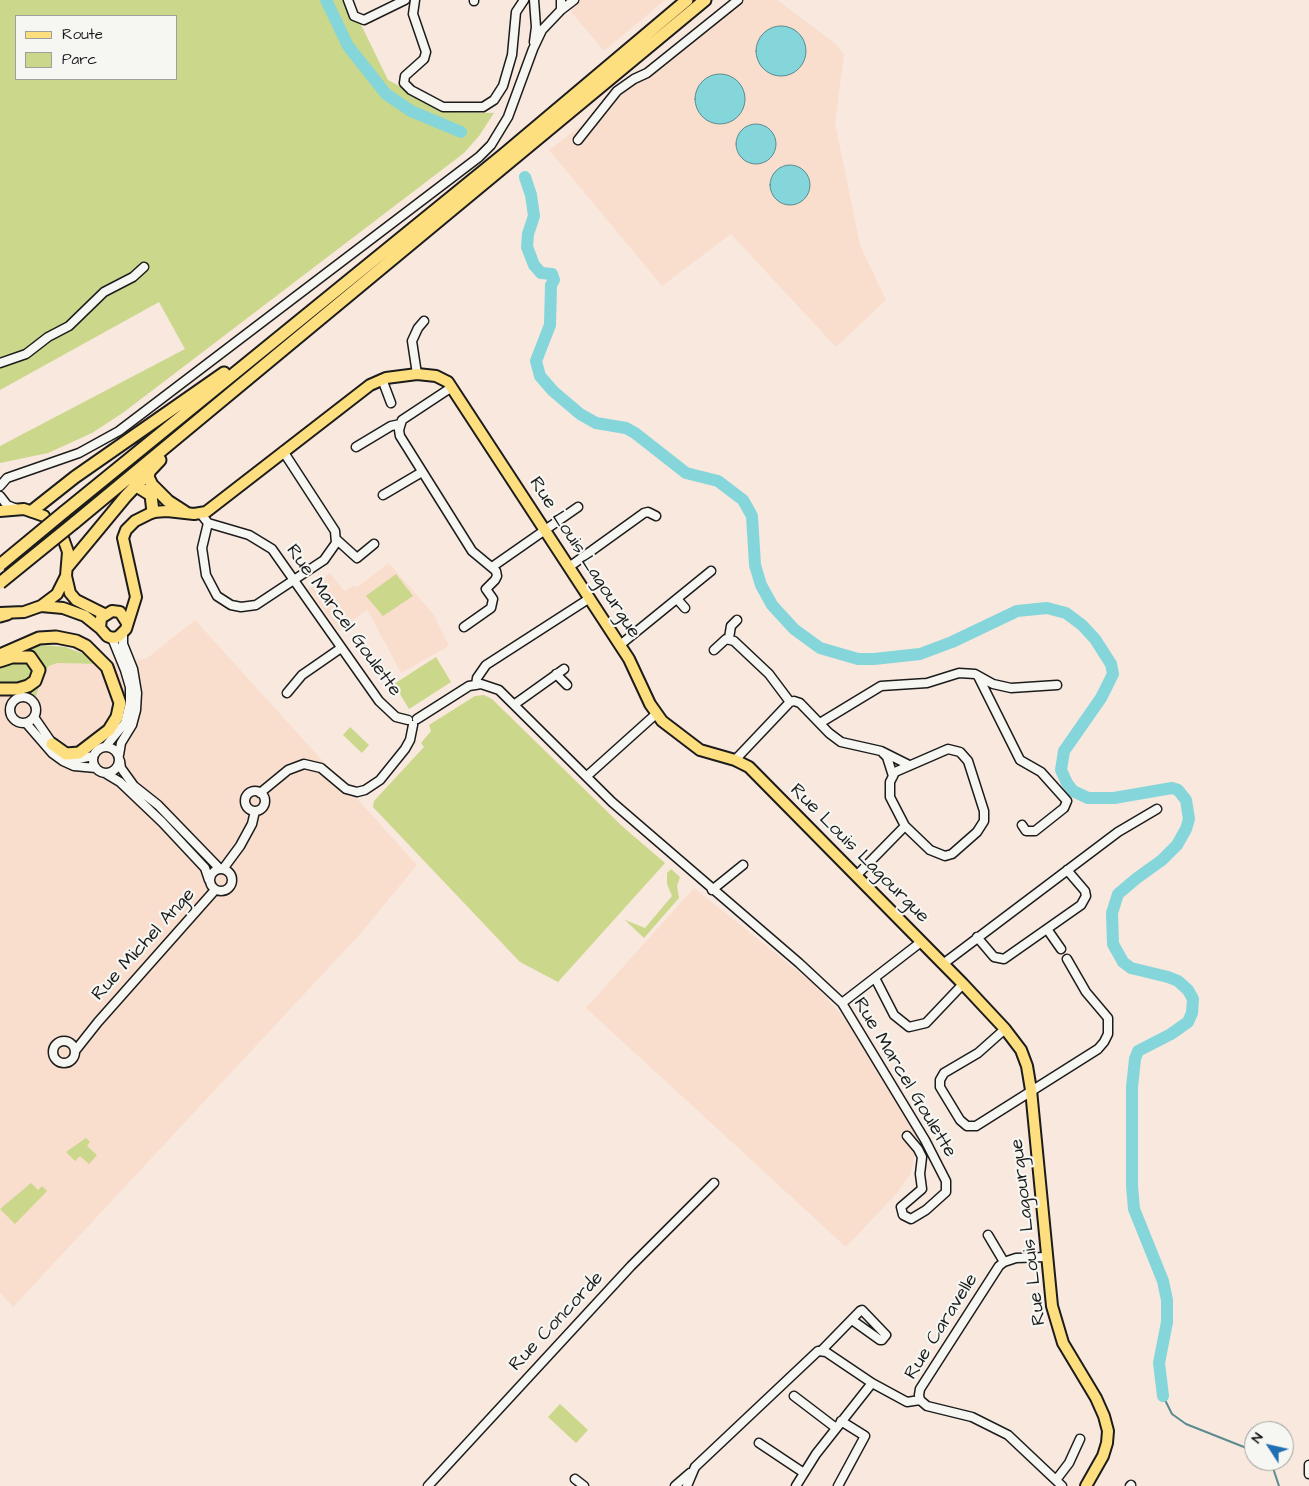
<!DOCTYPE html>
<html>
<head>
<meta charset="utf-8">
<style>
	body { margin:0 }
	#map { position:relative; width:1309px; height:1486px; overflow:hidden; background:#f8e8dd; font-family:"Architects Daughter",sans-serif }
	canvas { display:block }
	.legend { position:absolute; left:15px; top:15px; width:162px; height:65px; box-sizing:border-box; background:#f6f6f2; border:1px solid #9f9f9c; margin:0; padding:6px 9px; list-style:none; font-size:15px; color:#1c1c1c }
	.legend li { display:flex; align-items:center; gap:10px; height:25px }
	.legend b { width:25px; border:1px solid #9f9f9c }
	.north { position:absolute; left:1244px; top:1421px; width:50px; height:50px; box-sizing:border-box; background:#f6f6f2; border:1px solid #9f9f9c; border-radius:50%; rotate:305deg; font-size:14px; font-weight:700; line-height:20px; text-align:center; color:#1c1c1c }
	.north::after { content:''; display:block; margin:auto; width:18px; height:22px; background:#1f6fb2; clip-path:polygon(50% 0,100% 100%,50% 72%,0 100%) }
</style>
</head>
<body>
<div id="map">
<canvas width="1309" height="1486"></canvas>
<ul class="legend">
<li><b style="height:6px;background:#fedf80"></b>Route</li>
<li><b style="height:14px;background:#cbd78a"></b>Parc</li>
</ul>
<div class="north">N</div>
</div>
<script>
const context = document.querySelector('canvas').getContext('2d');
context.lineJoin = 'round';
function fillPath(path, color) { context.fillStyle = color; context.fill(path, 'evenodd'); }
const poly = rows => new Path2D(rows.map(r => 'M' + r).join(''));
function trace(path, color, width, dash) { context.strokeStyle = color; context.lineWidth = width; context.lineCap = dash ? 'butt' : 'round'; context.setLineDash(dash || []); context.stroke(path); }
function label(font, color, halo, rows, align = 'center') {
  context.font = font + ' "Architects Daughter",sans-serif'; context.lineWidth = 4.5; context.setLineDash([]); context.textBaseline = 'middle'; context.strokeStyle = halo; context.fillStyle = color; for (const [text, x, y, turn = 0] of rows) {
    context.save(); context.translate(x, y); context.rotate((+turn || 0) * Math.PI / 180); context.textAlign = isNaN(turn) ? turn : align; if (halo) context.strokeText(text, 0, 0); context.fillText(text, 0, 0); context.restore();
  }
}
const built = poly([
	[570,0,665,0,604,51,572,13],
	[745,0,777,0,836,44,844,55,835,123,860,245,886,300,836,347,731,234,662,286,549,150],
	[389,563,434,615,449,646,401,673,367,609,339,631,308,589,330,573,344,591,353,586,357,587],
	[195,620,417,865,360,934,13,1307,0,1292,0,693,13,696,23,694,36,696,44,672,49,666,57,663,98,664,146,659],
	[694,888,814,984,844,1018,918,1135,911,1173,897,1193,846,1247,586,1008]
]);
const green = poly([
	[0,0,349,0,388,80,448,112,494,113,479,136,464,153,124,412,92,433,48,453,0,463,0,446,185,349,159,302,0,390],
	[16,16,176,16,176,79,16,79],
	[396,574,413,596,383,616,366,596],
	[41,645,65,647,84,654,98,664,57,663,49,666,44,672,36,696,23,694,13,696,0,693,0,665],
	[436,657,451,682,409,709,394,684],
	[484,695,492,699,623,827,665,863,558,982,520,962,373,807,374,801,424,747,421,743,431,731,429,725,475,696],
	[350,727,369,745,362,753,343,735],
	[671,869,680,877,677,886,679,898,644,938,625,920,645,928,672,896,667,884,667,873],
	[86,1138,90,1142,87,1146,97,1155,89,1164,80,1156,75,1161,66,1152],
	[31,1183,38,1190,42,1186,47,1191,15,1224,0,1209],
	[560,1404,588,1430,576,1443,548,1417]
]);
const water = poly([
	'756 51a25 25 0 1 1 50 0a25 25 0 1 1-50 0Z',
	'695 99a25 25 0 1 1 50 0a25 25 0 1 1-50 0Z',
	'736 144a20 20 0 1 1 40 0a20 20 0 1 1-40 0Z',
	'770 185a20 20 0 1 1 40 0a20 20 0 1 1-40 0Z'
]);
const stream = poly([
	[1163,1396,1172,1414,1186,1424,1254,1451],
	[1267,1461,1273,1468,1279,1486]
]);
const river = poly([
	[326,0,348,46,386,94,411,111,461,132],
	[525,177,531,195,534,216,528,234,527,247,534,265,541,273,552,274,554,280,551,285,550,325,536,361,540,376,553,391,580,414,596,423,626,428,635,433,686,473,718,481,743,500,752,516,755,565,761,585,772,605,794,629,820,648,858,659,874,659,920,654,952,642,1017,611,1047,608,1066,613,1082,625,1095,639,1111,664,1113,674,1101,698,1064,751,1061,770,1067,783,1073,791,1088,798,1114,798,1172,788,1178,790,1186,800,1189,819,1186,829,1177,845,1162,860,1137,878,1118,894,1112,913,1113,944,1123,962,1131,968,1168,977,1178,981,1188,990,1193,999,1192,1013,1188,1022,1171,1034,1138,1051,1135,1059,1132,1087,1132,1186,1134,1209,1163,1281,1167,1300,1167,1322,1159,1363,1163,1396]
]);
const minor = poly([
	[348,0,354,16,364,20,405,0],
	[415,0,413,14,426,52,424,59,405,76,404,83,411,90,443,107,483,107,494,100,503,86,512,55,516,12,524,0],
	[474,0,474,1],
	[561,10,574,0],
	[534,42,536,27,534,0],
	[578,140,617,91,634,79,647,73,738,0],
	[0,363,26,354,48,337,69,326,104,292,133,277,144,267],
	[417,374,412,341,418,328,424,321],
	[382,379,391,403],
	[452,387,402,420,399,430,400,436,472,551,496,571,497,576,495,580,486,589,493,599,491,608,464,627],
	[356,447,391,426,400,424],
	[0,486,7,478,79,453,119,431,479,157,491,145,508,117,533,49,542,30,561,10,561,0],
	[383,495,422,472],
	[0,496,7,505,17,509],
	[201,514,208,523,249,535,272,549,379,701,396,717,408,720],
	[208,523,202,548,206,575,217,596,231,605,241,607,256,605,324,560,336,543,335,531,283,451],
	[336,539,357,558,374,544],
	[492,567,578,507],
	[569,567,644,513,648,512,656,516],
	[678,600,685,608],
	[729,638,731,626,737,620],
	[620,645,711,571],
	[714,650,726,639,734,641,769,674,790,702],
	[556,674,567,685],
	[978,676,1020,760,1041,772,1067,801,1064,808,1035,831,1026,831,1022,825],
	[476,685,477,678,486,665,590,598],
	[287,693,302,675,341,648],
	'10 710a13 13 0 1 1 26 0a13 13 0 1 1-26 0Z',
	[515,704,564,669],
	[34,717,54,746],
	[417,719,469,686,481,684,499,690,612,802,799,963,842,1003,925,1140,946,1181,946,1192,926,1210,911,1219,903,1215,901,1207,922,1189,920,1174,922,1157,918,1149,907,1136],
	[26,723,52,753,63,761,74,766,96,768],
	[820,723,881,686,927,683,959,673,975,674,993,684,1011,688,1057,685],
	[106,746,125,723,130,703,130,687,125,670,112,638],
	'93 760a13 13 0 1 1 26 0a13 13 0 1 1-26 0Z',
	[883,753,887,757,893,776],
	[62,754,73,760,93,756],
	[119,755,121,743,132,725,136,710,137,693,133,669,123,644,123,634],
	[735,760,790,702,794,701,800,703,829,733,841,742,881,751,909,765],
	[120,761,121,768,134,786,158,805,220,869],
	[105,773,120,782,162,822,205,868,209,880],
	[587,776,656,714],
	'245 801a10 10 0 1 1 20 0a10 10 0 1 1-20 0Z',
	[260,793,288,770,304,764,321,768,346,789,357,792,365,790,380,780,405,749,410,740,413,725],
	'210 880a11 11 0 1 1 22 0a11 11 0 1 1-22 0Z',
	[223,869,240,846,252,824,255,811],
	[856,876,905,826,930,850,945,856,952,854,977,832,984,821,984,811,968,761,960,752,948,749,895,772,890,782,890,797,905,826],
	[712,890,743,865],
	[1047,929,1061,949],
	[977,937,994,957,1004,959,1081,905,1086,896,1085,891,1067,870],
	[943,964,1118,832,1157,809],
	[875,978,894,1015,909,1027,926,1023,963,984],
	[842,1003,921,942],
	[1005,1029,978,1053,944,1073,940,1080,940,1087,960,1120,967,1126,976,1126,1098,1049,1104,1042,1108,1034,1108,1018,1086,992,1067,959],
	'53 1052a11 11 0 1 1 22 0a11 11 0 1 1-22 0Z',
	[75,1051,98,1022,215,890],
	[988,1235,1004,1262],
	[1046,1257,1016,1258,1004,1262,999,1266,920,1389,919,1395,920,1400,927,1406,972,1417,1008,1435,1062,1486],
	[822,1350,860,1311,862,1310,886,1335,882,1340,880,1340,852,1320],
	[794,1396,836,1428],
	[759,1443,804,1473],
	[1309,1465,1309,1474],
	[575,1479,584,1486],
	[1056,1480,1069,1463,1080,1439],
	[428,1486,631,1266,714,1183],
	[675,1486,690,1473],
	[687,1486,695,1467,818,1351,826,1352,872,1383,907,1402,920,1400],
	[796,1486,816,1454,872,1383],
	[838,1486,865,1436,841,1421],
	[1130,1486,1131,1485]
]);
const major = poly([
	[0,511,24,509,44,516],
	[66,576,70,593,76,600,104,614],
	[41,606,57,594,66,576,68,552,63,538],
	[0,613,24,612,41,606,63,608,85,616,100,628],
	[127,623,120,612,112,611,101,618,100,628,107,636,112,638,118,637,126,629,136,597,123,538,126,530,135,521,153,512,167,511,194,514,206,512,370,385,386,378,417,374,436,376,448,382,629,659,650,704,662,721,700,750,735,760,749,767,963,984,1005,1029,1021,1050,1027,1066,1031,1090,1052,1306,1063,1343,1096,1398,1104,1416,1108,1431,1107,1443,1103,1456,1086,1486]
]);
const highway = poly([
	[150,469,148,477,152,485,168,501,185,512],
	[135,485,151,495,153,512],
	[32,511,75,477,224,373],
	[64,512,503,155,687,0],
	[74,523,705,0],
	[68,566,126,496,160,460],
	[0,616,7,614],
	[0,655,39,638,56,637,76,641,86,646,107,667,120,703,117,717,109,730,79,753,66,754,52,744],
	[0,661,12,657,30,657,39,670,35,681,28,686,18,689,0,689]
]);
const highwayBridge = poly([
	[0,565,64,512],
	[0,583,74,523]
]);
const streetNames = [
	["Rue Louis Lagourgue",584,558,57],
	["Rue Marcel Goulette",343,621,54],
	["Rue Louis Lagourgue",859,854,45],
	["Rue Michel Ange",144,945,-48],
	["Rue Marcel Goulette",904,1078,59],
	["Rue Louis Lagourgue",1029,1232,-97],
	["Rue Concorde",557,1322,-47],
	["Rue Caravelle",942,1327,-58]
];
fillPath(built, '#f9dece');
fillPath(green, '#cbd78a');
fillPath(water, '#84d6db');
trace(water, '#5a8c8f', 1);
trace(stream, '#5a8c8f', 2);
trace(river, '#84d6db', 12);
trace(minor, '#1c1c1c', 11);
trace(major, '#1c1c1c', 14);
trace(highway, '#1c1c1c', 15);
trace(minor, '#f6f6f2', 8);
trace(major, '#fedf80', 10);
trace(highway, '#fedf80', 11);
trace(highwayBridge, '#1c1c1c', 15, []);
trace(highwayBridge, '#fedf80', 11);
label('19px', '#1c1c1c', '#f6f6f2', streetNames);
</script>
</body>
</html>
